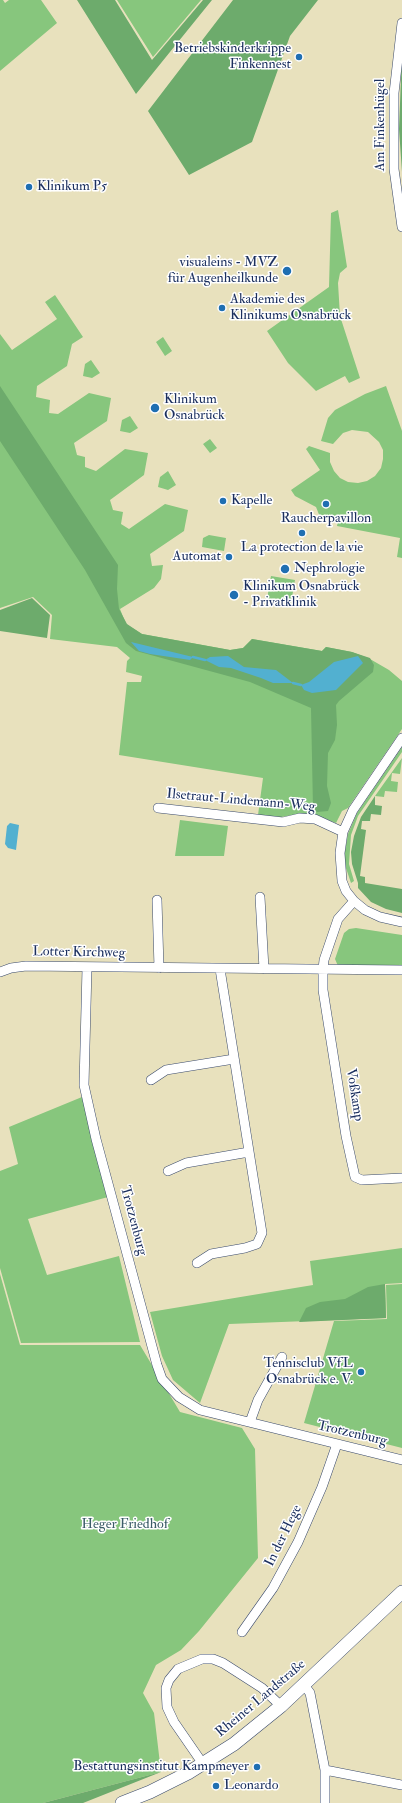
<!DOCTYPE html>
<html>
<head>
<meta charset="utf-8">
<style>
	body { margin:0 }
	canvas { display:block; background:#e8e1bd }
</style>
</head>
<body>
<canvas width="402" height="1803"></canvas>
<script>
const context = document.querySelector('canvas').getContext('2d');
context.lineJoin = 'round';
function fillPath(path, color) { context.fillStyle = color; context.fill(path, 'evenodd'); }
const poly = rows => new Path2D(rows.map(r => 'M' + r).join(''));
function trace(path, color, width, dash) { context.strokeStyle = color; context.lineWidth = width; context.lineCap = dash ? 'butt' : 'round'; context.setLineDash(dash || []); context.stroke(path); }
function label(font, color, halo, rows, align = 'center') {
  context.font = font + ' "IM FELL Double Pica",serif'; context.lineWidth = 3; context.setLineDash([]); context.textBaseline = 'middle'; context.strokeStyle = halo; context.fillStyle = color; for (const [text, x, y, turn = 0] of rows) {
    context.save(); context.translate(x, y); context.rotate((+turn || 0) * Math.PI / 180); context.textAlign = isNaN(turn) ? turn : align; if (halo) context.strokeText(text, 0, 0); context.fillText(text, 0, 0); context.restore();
  }
}
const green = poly([
	[0,0,3,0,5,3,9,0,41,0,57,23,0,71],
	[117,0,201,0,153,57],
	[338,210,347,267,340,273,338,283,340,316,360,378,349,383,345,376,316,391,288,363,267,331,329,287,331,213],
	[55,295,83,337,72,344,67,366,37,386,36,397,50,400,49,413,58,414,89,393,111,398,107,421,74,443,77,455,85,457,85,467,96,471,125,449,148,453,144,475,110,500,113,510,123,512,121,524,129,529,165,504,188,510,184,531,150,554,152,566,163,565,161,579,154,588,120,609,126,624,142,634,230,650,243,648,252,639,322,651,326,647,352,652,370,659,389,670,402,681,402,729,348,808,342,811,336,823,313,814,299,814,281,817,258,815,263,778,119,755,127,682,141,682,142,676,126,672,127,661,130,658,117,647,50,639,52,615,33,597,0,608,0,334,12,350,57,319,45,302],
	[163,337,172,351,165,356,156,342],
	[91,360,100,373,92,378,83,376,85,364],
	[386,386,402,431,402,558,397,557,400,538,337,526,338,521,320,517,316,507,295,496,291,490,320,470,306,449,309,446,330,453,330,462,334,471,340,478,348,482,358,483,367,481,375,476,381,468,383,459,383,450,379,442,368,432,352,430,343,433,333,444,321,441,328,418,335,410,365,394],
	[130,416,138,428,130,433,120,431,122,420],
	[210,439,217,448,210,453,203,444],
	[168,471,176,485,168,490,158,487,160,477],
	[209,535,226,538,224,551,202,547,203,538],
	[271,576,295,580,291,603,267,599],
	[402,747,402,752,358,816,351,835,349,864,354,881,351,883,345,865,345,851,348,834,357,813],
	[402,758,400,774,392,773,391,781,398,782,397,792,385,791,384,797,375,796],
	[180,820,228,826,224,856,175,856],
	[356,928,402,935,402,966,338,966,335,959,344,933,349,929],
	[82,1097,108,1197,28,1219,47,1275,119,1256,140,1342,21,1343,0,1268,0,1171,18,1164,9,1127],
	[402,1248,402,1283,385,1284,386,1318,229,1324,200,1403,173,1380,162,1356,150,1312,313,1285,310,1261],
	[0,1274,20,1345,140,1345,180,1412,242,1428,255,1449,258,1558,199,1631,181,1650,156,1665,143,1693,154,1713,161,1772,43,1803,0,1803],
	[402,1284,402,1448,304,1423,334,1321,387,1319,386,1285]
]);
const forest = poly([
	[77,0,115,0,152,60,203,0,212,0,136,94],
	[233,0,318,0,290,36,252,142,189,175,148,111],
	[402,53,402,172,399,129],
	[0,386,118,565,117,589,119,609,127,624,142,634,230,650,243,648,252,639,322,651,326,647,352,652,370,658,374,665,373,672,339,701,336,705,337,725,335,740,328,753,327,786,331,803,328,811,317,812,313,808,311,708,250,682,136,651,126,643,85,570,0,441],
	[32,598,50,615,47,638,0,631,0,610],
	[375,796,375,805,382,806,381,815,371,814,370,821,362,821,361,829,366,830,360,876,365,877,365,883,402,889,402,913,386,909,371,902,358,888,358,883,352,864,351,852,354,836,361,817],
	[385,1284,386,1318,299,1322,306,1308,320,1302,345,1299,368,1287],
	[161,1772,83,1803,43,1803]
]);
const water = poly([
	[131,642,193,657,190,660,150,654,139,651],
	[228,656,244,667,276,670,293,683,273,683,261,678,231,668,219,667,205,660,210,657],
	[358,656,363,663,336,690,312,693,304,690,301,685,309,682,334,662],
	[10,823,19,825,16,850,8,848,5,844,7,826]
]);
const stream = poly([
	[193,657,205,660],
	[293,683,301,685]
]);
const street = poly([
	[402,23,394,93,394,169,402,227],
	[402,738,353,810,343,832,340,853,342,881,346,891,354,901,365,910,380,917,402,922],
	[158,808,283,822,300,818,315,819,343,832],
	[260,897,264,969],
	[157,900,159,968],
	[354,901,338,919,324,960,323,969,323,990,346,1136,355,1177,362,1180,402,1178],
	[87,968,84,1085,96,1139,157,1365,162,1379,179,1397,200,1410,402,1460],
	[0,972,11,968,26,966,402,970],
	[151,1080,166,1070,234,1059],
	[168,1171,186,1163,249,1152],
	[197,1263,211,1254,245,1248,257,1244,262,1233,220,969],
	[250,1422,258,1400,282,1357],
	[242,1632,273,1588,298,1542,322,1487,337,1444],
	[304,1685,310,1693,325,1770,325,1803],
	[203,1764,174,1722,167,1707,166,1688,169,1680,178,1669,202,1659,213,1659,223,1663,262,1688,281,1706],
	[325,1770,402,1785]
]);
const secondary = poly([
	[122,1803,150,1792,188,1773,234,1744,281,1706,402,1592]
]);
const markers = [
	[299,57,4,"#1f6fb2"],
	[29,187,4,"#1f6fb2"],
	[287,271,5,"#1f6fb2"],
	[222,308,4,"#1f6fb2"],
	[155,408,5,"#1f6fb2"],
	[223,501,4,"#1f6fb2"],
	[326,504,4,"#1f6fb2"],
	[302,533,4,"#1f6fb2"],
	[229,557,4,"#1f6fb2"],
	[285,569,5,"#1f6fb2"],
	[234,595,5,"#1f6fb2"],
	[361,1372,4,"#1f6fb2"],
	[257,1767,4,"#1f6fb2"],
	[216,1786,4,"#1f6fb2"]
];
const poiNames = [
	["Betriebskinderkrippe",291,49,"right"],
	["Finkennest",291,65,"right"],
	["Klinikum P5",37,187],
	["visualeins - MVZ",278,263,"right"],
	["für Augenheilkunde",278,279,"right"],
	["Akademie des",230,300],
	["Klinikums Osnabrück",230,316],
	["Klinikum",164,400],
	["Osnabrück",164,416],
	["Kapelle",231,501],
	["Raucherpavillon",326,519,"center"],
	["La protection de la vie",302,548,"center"],
	["Automat",221,557,"right"],
	["Nephrologie",294,569],
	["Klinikum Osnabrück",243,587],
	["- Privatklinik",243,603],
	["Tennisclub VfL",353,1364,"right"],
	["Osnabrück e. V.",353,1380,"right"],
	["Bestattungsinstitut Kampmeyer",249,1767,"right"],
	["Leonardo",224,1786]
];
const streetNames = [
	["Am Finkenhügel",381,125,-90],
	["Ilsetraut-Lindemann-Weg",241,801,5],
	["Lotter Kirchweg",79,953,1],
	["Voßkamp",354,1095,81],
	["Trotzenburg",133,1221,75],
	["Trotzenburg",352,1434,13],
	["In der Hege",284,1536,-64],
	["Rheiner Landstraße",261,1699,-40]
];
const parkNames = [
	["Heger Friedhof",125,1525]
];
fillPath(green, '#87c67d');
fillPath(forest, '#6dab6c');
fillPath(water, '#52b0d0');
trace(stream, '#52b0d0', 2.5);
trace(street, '#3a4a6c', 10);
trace(secondary, '#3a4a6c', 14);
trace(street, '#fff', 9);
trace(secondary, '#fff', 13);
for (const [x, y, r, color] of markers) { const dot = new Path2D(); dot.arc(x, y, r, 0, 2 * Math.PI); context.fillStyle = color; context.fill(dot); trace(dot, '#fff', 1.5); }
label('14px', '#1b2f5e', '#fff', poiNames, 'left');
label('14px', '#1b2f5e', '#fff', streetNames);
label('14px', '#3b5c67', '#fff', parkNames);
</script>
</body>
</html>
